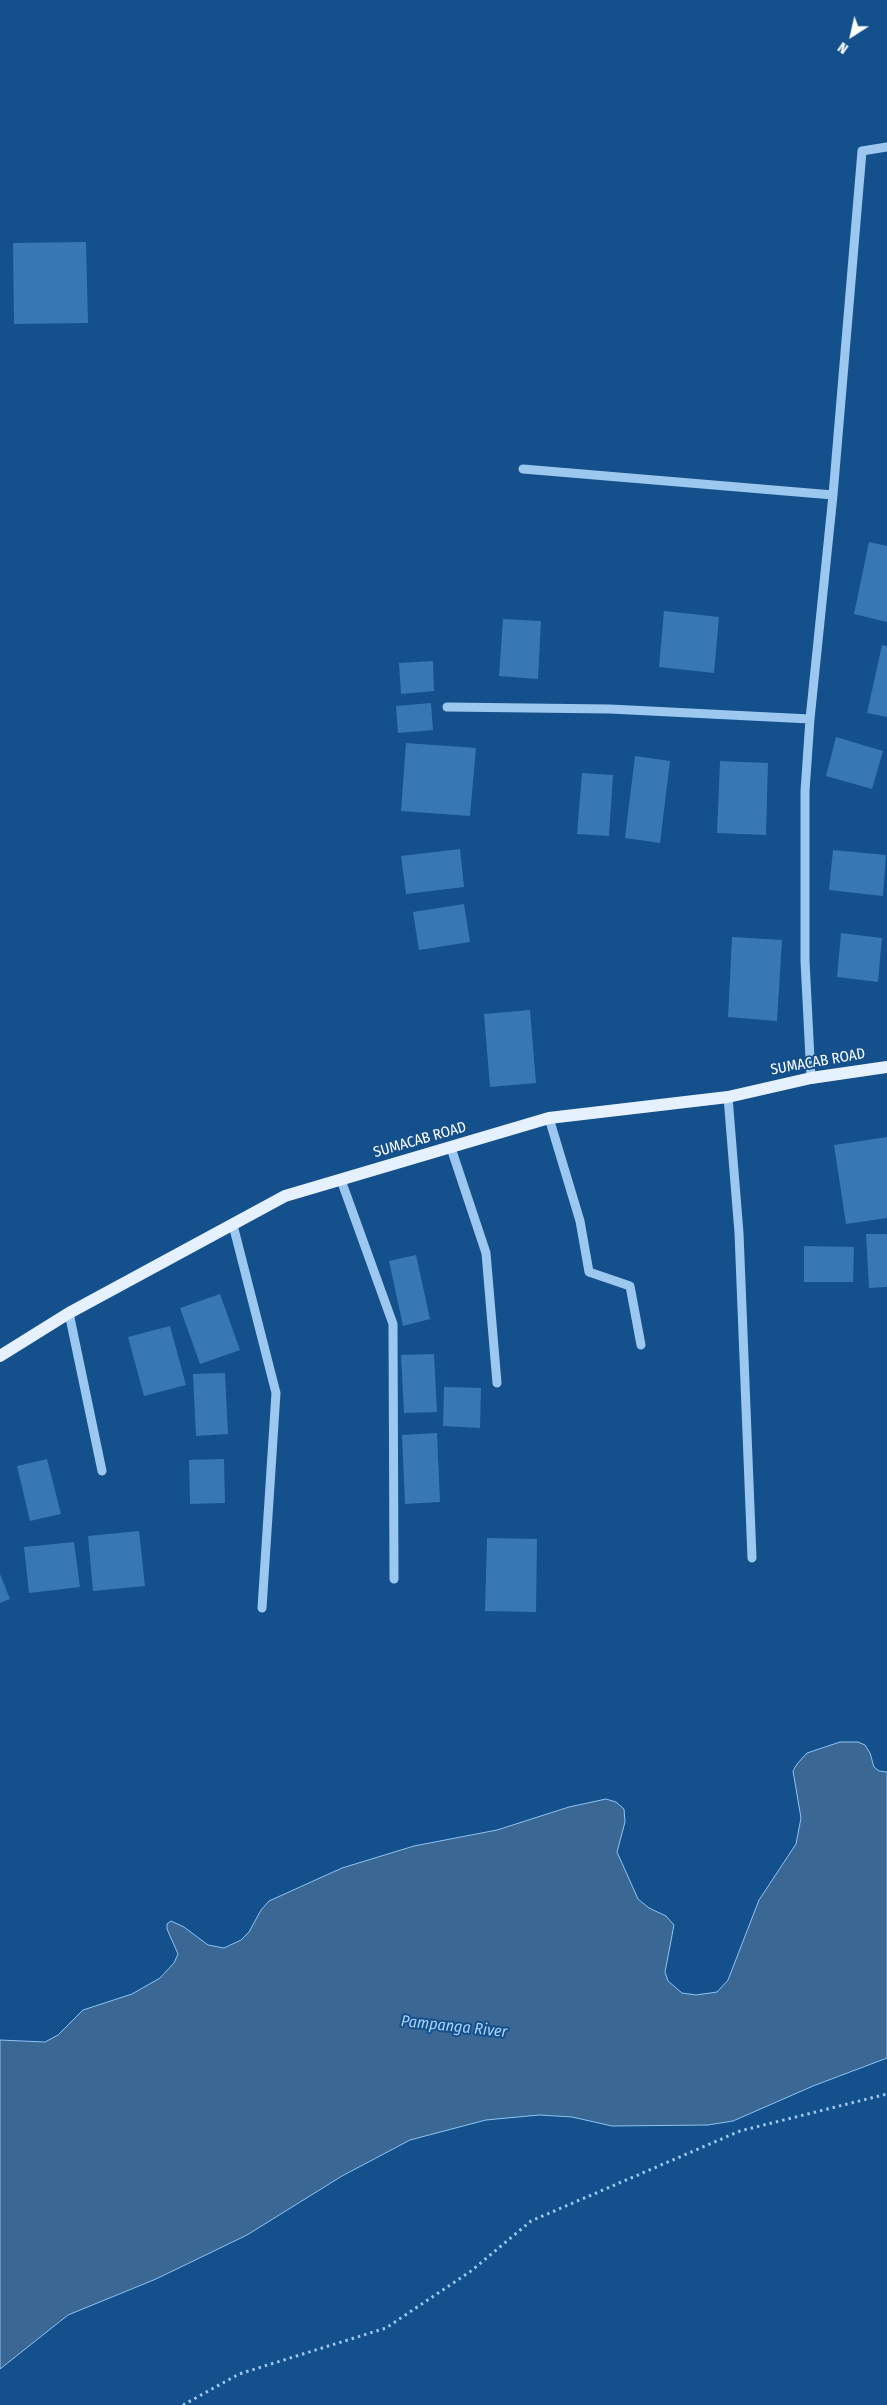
<!DOCTYPE html>
<html>
<head>
<meta charset="utf-8">
<style>
	body { margin:0 }
	#map { position:relative; width:887px; height:2405px; overflow:hidden; background:#13508c; font-family:"Fira Sans Condensed",sans-serif }
	canvas { display:block }
	.north { position:absolute; left:827px; top:10px; width:50px; height:50px; -webkit-text-stroke:4px #13508c; paint-order:stroke; rotate:215deg; font-size:14px; font-weight:700; line-height:20px; text-align:center; color:#fff }
	.north::after { content:''; display:block; margin:auto; width:18px; height:22px; background:#fff; clip-path:polygon(50% 0,100% 100%,50% 72%,0 100%) }
</style>
</head>
<body>
<div id="map">
<canvas width="887" height="2405"></canvas>
<div class="north">N</div>
</div>
<script>
const context = document.querySelector('canvas').getContext('2d');
context.lineJoin = 'round';
function fillPath(path, color) { context.fillStyle = color; context.fill(path, 'evenodd'); }
const poly = rows => new Path2D(rows.map(r => 'M' + r).join(''));
function trace(path, color, width, dash) { context.strokeStyle = color; context.lineWidth = width; context.lineCap = dash ? 'butt' : 'round'; context.setLineDash(dash || []); context.stroke(path); }
function label(font, color, halo, rows, align = 'center') {
  context.font = font + ' "Fira Sans Condensed",sans-serif'; context.lineWidth = 4; context.setLineDash([]); context.textBaseline = 'middle'; context.strokeStyle = halo; context.fillStyle = color; for (const [text, x, y, turn = 0] of rows) {
    context.save(); context.translate(x, y); context.rotate((+turn || 0) * Math.PI / 180); context.textAlign = isNaN(turn) ? turn : align; if (halo) context.strokeText(text, 0, 0); context.fillText(text, 0, 0); context.restore();
  }
}
const water = poly([
	[840,1742,858,1742,865,1745,870,1753,874,1767,879,1771,887,1772,887,2058,813,2086,733,2121,708,2125,612,2126,572,2117,539,2115,486,2120,410,2140,342,2176,247,2235,156,2279,68,2315,0,2369,0,2040,45,2042,58,2035,83,2010,132,1994,160,1978,174,1963,178,1954,167,1929,167,1924,171,1921,184,1927,208,1945,224,1948,241,1940,249,1932,261,1910,269,1901,342,1868,414,1846,497,1830,569,1807,606,1799,616,1802,624,1809,625,1822,617,1852,638,1899,649,1908,666,1916,674,1925,665,1972,668,1981,682,1993,696,1995,717,1992,728,1980,759,1900,796,1844,801,1818,793,1771,797,1764,807,1753,840,1742]
]);
const building = poly([
	[86,242,88,323,14,324,13,243],
	[869,542,887,546,887,622,854,614],
	[664,611,719,617,714,673,659,667],
	[503,619,541,621,538,679,499,676],
	[882,645,887,646,887,717,867,713],
	[433,661,434,691,401,694,399,663],
	[431,703,433,730,398,733,396,706],
	[836,737,883,751,872,789,826,776],
	[406,743,476,748,470,816,401,811],
	[635,756,670,761,660,843,625,838],
	[720,761,768,763,766,835,717,833],
	[582,773,613,775,609,836,577,834],
	[460,849,464,887,406,894,401,856],
	[833,850,886,855,883,896,829,890],
	[464,904,470,942,419,950,413,912],
	[841,933,882,938,878,982,837,977],
	[732,937,782,940,777,1021,728,1017],
	[530,1010,536,1083,490,1087,484,1014],
	[887,1137,887,1218,846,1224,834,1145],
	[866,1234,887,1234,887,1287,869,1288],
	[804,1246,854,1247,853,1282,804,1282],
	[416,1255,430,1319,403,1326,389,1261],
	[220,1294,240,1350,200,1364,180,1308],
	[170,1326,186,1385,144,1396,128,1337],
	[434,1354,437,1412,404,1413,401,1355],
	[225,1373,228,1434,196,1436,193,1374],
	[444,1387,481,1388,480,1428,443,1426],
	[437,1433,440,1502,405,1504,402,1435],
	[47,1459,61,1514,30,1521,17,1466],
	[224,1459,225,1503,190,1504,189,1460],
	[139,1531,145,1586,93,1591,88,1536],
	[487,1538,537,1539,536,1612,485,1611],
	[74,1542,80,1587,29,1593,24,1547],
	[0,1574,10,1599,0,1603]
]);
const path = poly([
	[183,2405,239,2374,386,2328,471,2271,531,2221,740,2131,887,2094]
]);
const minor = poly([
	[523,469,833,495],
	[447,707,610,709,810,719],
	[811,1078,805,961,805,791,810,719,833,495,862,151,887,147],
	[728,1097,739,1233,752,1558],
	[549,1118,580,1221,589,1272,630,1286,641,1345],
	[451,1148,486,1253,497,1383],
	[341,1180,393,1324,394,1579],
	[233,1225,276,1393,262,1608],
	[69,1313,102,1471]
]);
const major = poly([
	[0,1356,69,1313,285,1196,549,1118,728,1097,811,1078,887,1067]
]);
const streetNames = [
	["SUMACAB ROAD",818,1062,-10],
	["SUMACAB ROAD",420,1140,-16]
];
const waterNames = [
	["Pampanga River",454,2027,6]
];
fillPath(water, '#3b6794');
trace(water, '#8ec4f4', 1);
fillPath(building, '#3777b3');
trace(path, '#9cc8f0', 3, [2.5, 4]);
trace(minor, '#9cc8f0', 9);
trace(major, '#e6f1ff', 12);
label('15px', '#fff', '#13508c', streetNames);
label('italic 16px', '#a8d1f8', '#13508c', waterNames);
</script>
</body>
</html>
